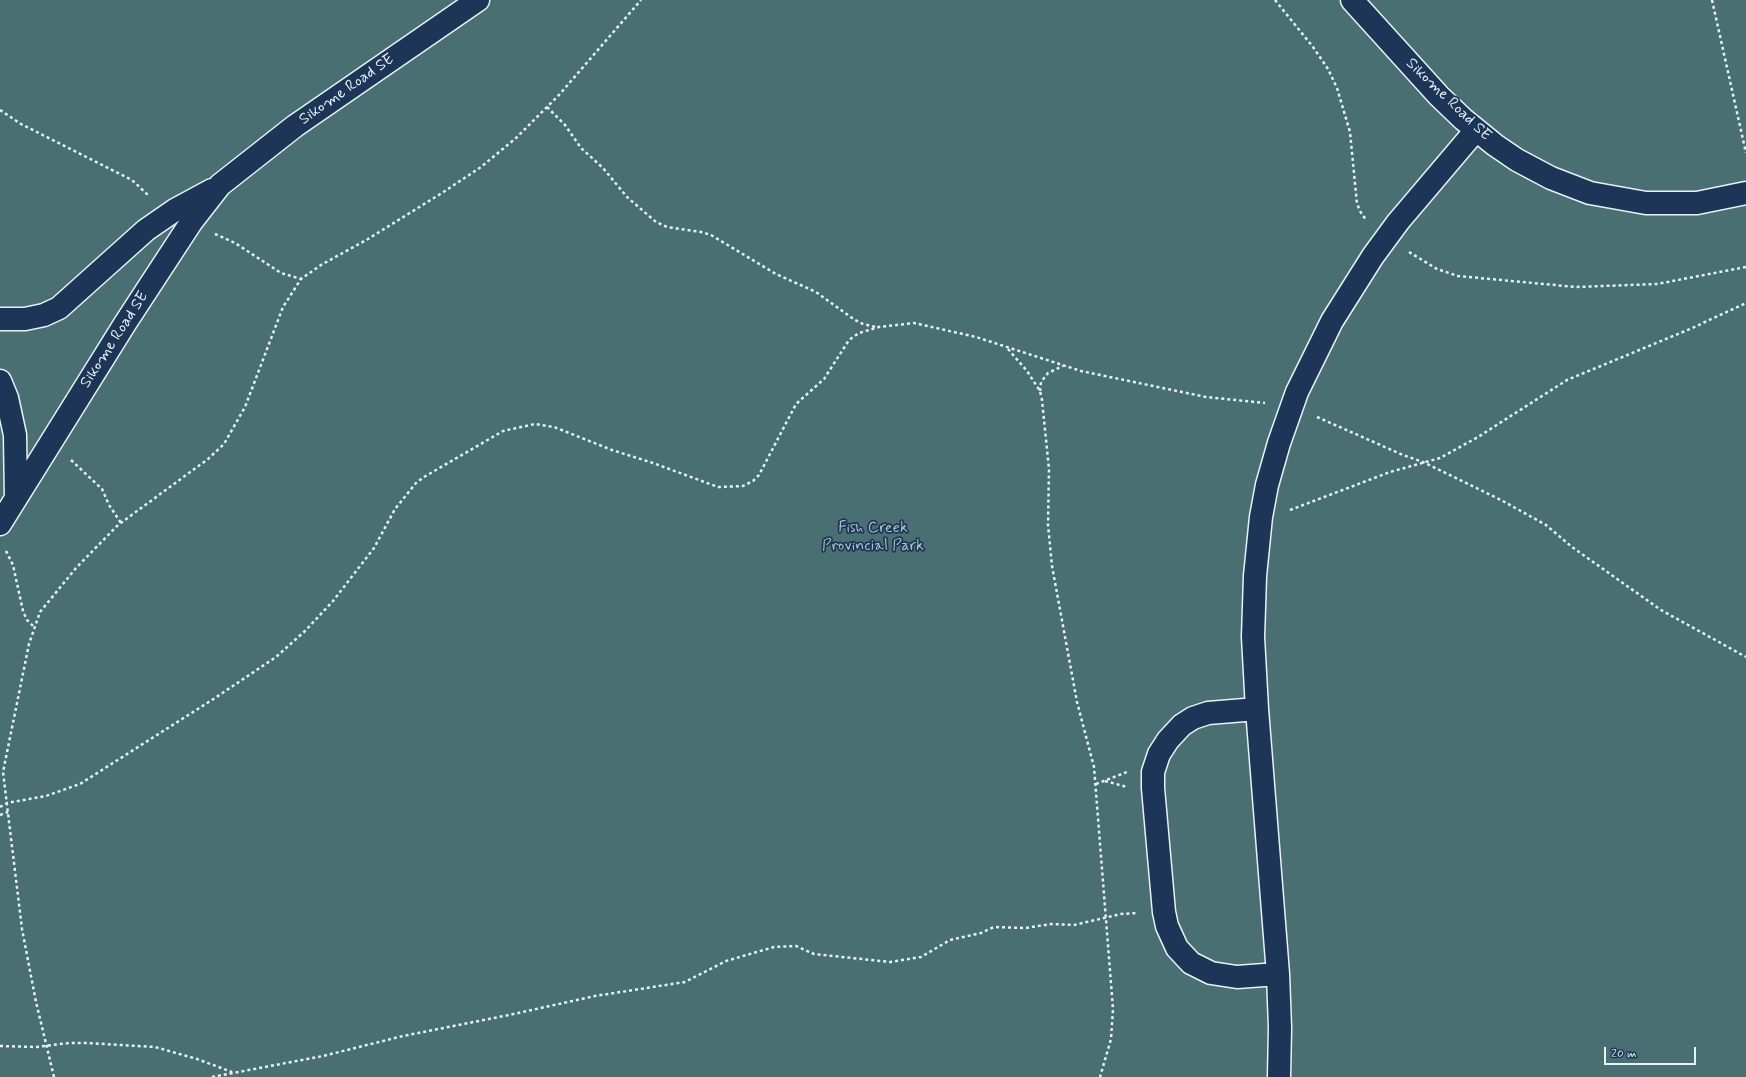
<!DOCTYPE html>
<html>
<head>
<meta charset="utf-8">
<style>
	body { margin:0 }
	#map { position:relative; width:1746px; height:1077px; overflow:hidden; background:#2a3d5a; font-family:Mynerve,sans-serif }
	canvas { display:block }
	.scale { position:absolute; left:1604px; top:1047px; width:92px; height:18px; box-sizing:border-box; border:2px solid #e8f1f8; border-top:0; padding-left:5px; font-size:12px; line-height:14px; white-space:nowrap; color:#e8f1f8; -webkit-text-stroke:3px #1d3557; paint-order:stroke }
</style>
</head>
<body>
<div id="map">
<canvas width="1746" height="1077"></canvas>
<div class="scale">20 m</div>
</div>
<script>
const context = document.querySelector('canvas').getContext('2d');
context.lineJoin = 'round';
function fillPath(path, color) { context.fillStyle = color; context.fill(path, 'evenodd'); }
const poly = rows => new Path2D(rows.map(r => 'M' + r).join(''));
function trace(path, color, width, dash) { context.strokeStyle = color; context.lineWidth = width; context.lineCap = dash ? 'butt' : 'round'; context.setLineDash(dash || []); context.stroke(path); }
function label(font, color, halo, rows, align = 'center') {
  context.font = font + ' Mynerve,sans-serif'; context.lineWidth = 3.5; context.setLineDash([]); context.textBaseline = 'middle'; context.strokeStyle = halo; context.fillStyle = color; for (const [text, x, y, turn = 0] of rows) {
    context.save(); context.translate(x, y); context.rotate((+turn || 0) * Math.PI / 180); context.textAlign = isNaN(turn) ? turn : align; if (halo) context.strokeText(text, 0, 0); context.fillText(text, 0, 0); context.restore();
  }
}
const green = poly([
	[0,0,1746,0,1746,1077,0,1077]
]);
const path = poly([
	[1275,0,1313,47,1328,69,1337,88,1350,132,1357,204,1362,215,1367,220],
	[1712,0,1746,153],
	[547,107,565,125,581,148,603,168,627,197,656,222,667,227,701,232,711,235,776,274,816,292,855,320,863,324,876,327],
	[0,110,21,124,122,175,132,180,148,195],
	[215,234,235,243,281,273,301,279],
	[1409,252,1437,269,1458,276,1576,287,1657,284,1746,267],
	[1008,349,1027,371,1040,391,1042,400,1049,469,1048,525,1052,566,1077,702,1094,767,1113,1009,1111,1039,1100,1077],
	[1040,391,1041,382,1048,373,1063,366],
	[1317,417,1403,455,1423,462,1501,500,1546,525,1572,547,1661,610,1746,657],
	[71,460,102,489,109,505,121,523],
	[1290,510,1390,472,1440,458,1478,437,1567,380,1690,329,1746,303],
	[6,551,13,565,23,611,27,620,34,627],
	[1105,781,1127,787],
	[1096,784,1127,772],
	[0,807,7,803,46,796,80,784,215,698,276,657,305,631,333,601,374,548,395,509,416,483,424,477,503,431,535,424,554,427,612,450,653,463,718,487,743,486,753,481,759,475,796,404,824,379,849,340,859,333,879,327,914,323,976,337,1081,371,1206,397,1265,403],
	[0,815,8,812],
	[0,1046,36,1047,69,1043,87,1043,155,1047,197,1059,232,1072],
	[54,1077,36,1002,22,929,3,772,29,644,40,612,76,568,118,525,208,459,224,444,245,407,283,307,301,279,321,265,368,239,445,191,481,167,516,138,559,95,641,0],
	[212,1077,323,1056,403,1036,509,1015,595,996,685,982,726,961,774,947,796,946,814,954,890,962,921,957,950,940,981,933,994,927,1026,928,1051,924,1074,925,1121,914,1138,913]
]);
const minor = poly([
	[1352,0,1439,96,1463,119,1495,145,1517,160,1551,178,1590,193,1646,203,1697,203,1746,193],
	[0,319,25,319,44,315,59,308,146,230,175,210,212,190],
	[0,381,7,398,15,435,16,498],
	[0,524,126,322,192,221,220,185,295,126,478,0],
	[1257,709,1208,713,1193,718,1182,725,1168,740,1159,754,1153,772,1153,788,1164,912,1167,926,1177,948,1191,963,1211,973,1237,977,1278,974],
	[1279,1077,1280,1028,1278,974,1257,709,1253,637,1255,576,1261,517,1267,485,1279,443,1297,392,1332,321,1373,256,1398,222,1476,130]
]);
const streetNames = [
	["Sikome Road SE",347,90,-35],
	["Sikome Road SE",1448,100,44],
	["Sikome Road SE",115,340,-57]
];
const parkNames = [
	["Fish Creek",873,529],
	["Provincial Park",873,547]
];
fillPath(green, '#496f72');
trace(minor, '#e8f1f8', 25);
trace(path, '#e8f1f8', 2.5, [3, 3]);
trace(minor, '#1d3557', 22);
label('16px', '#e8f1f8', '#1d3557', streetNames);
label('16px', '#b0c4c9', '#1d3557', parkNames);
</script>
</body>
</html>
